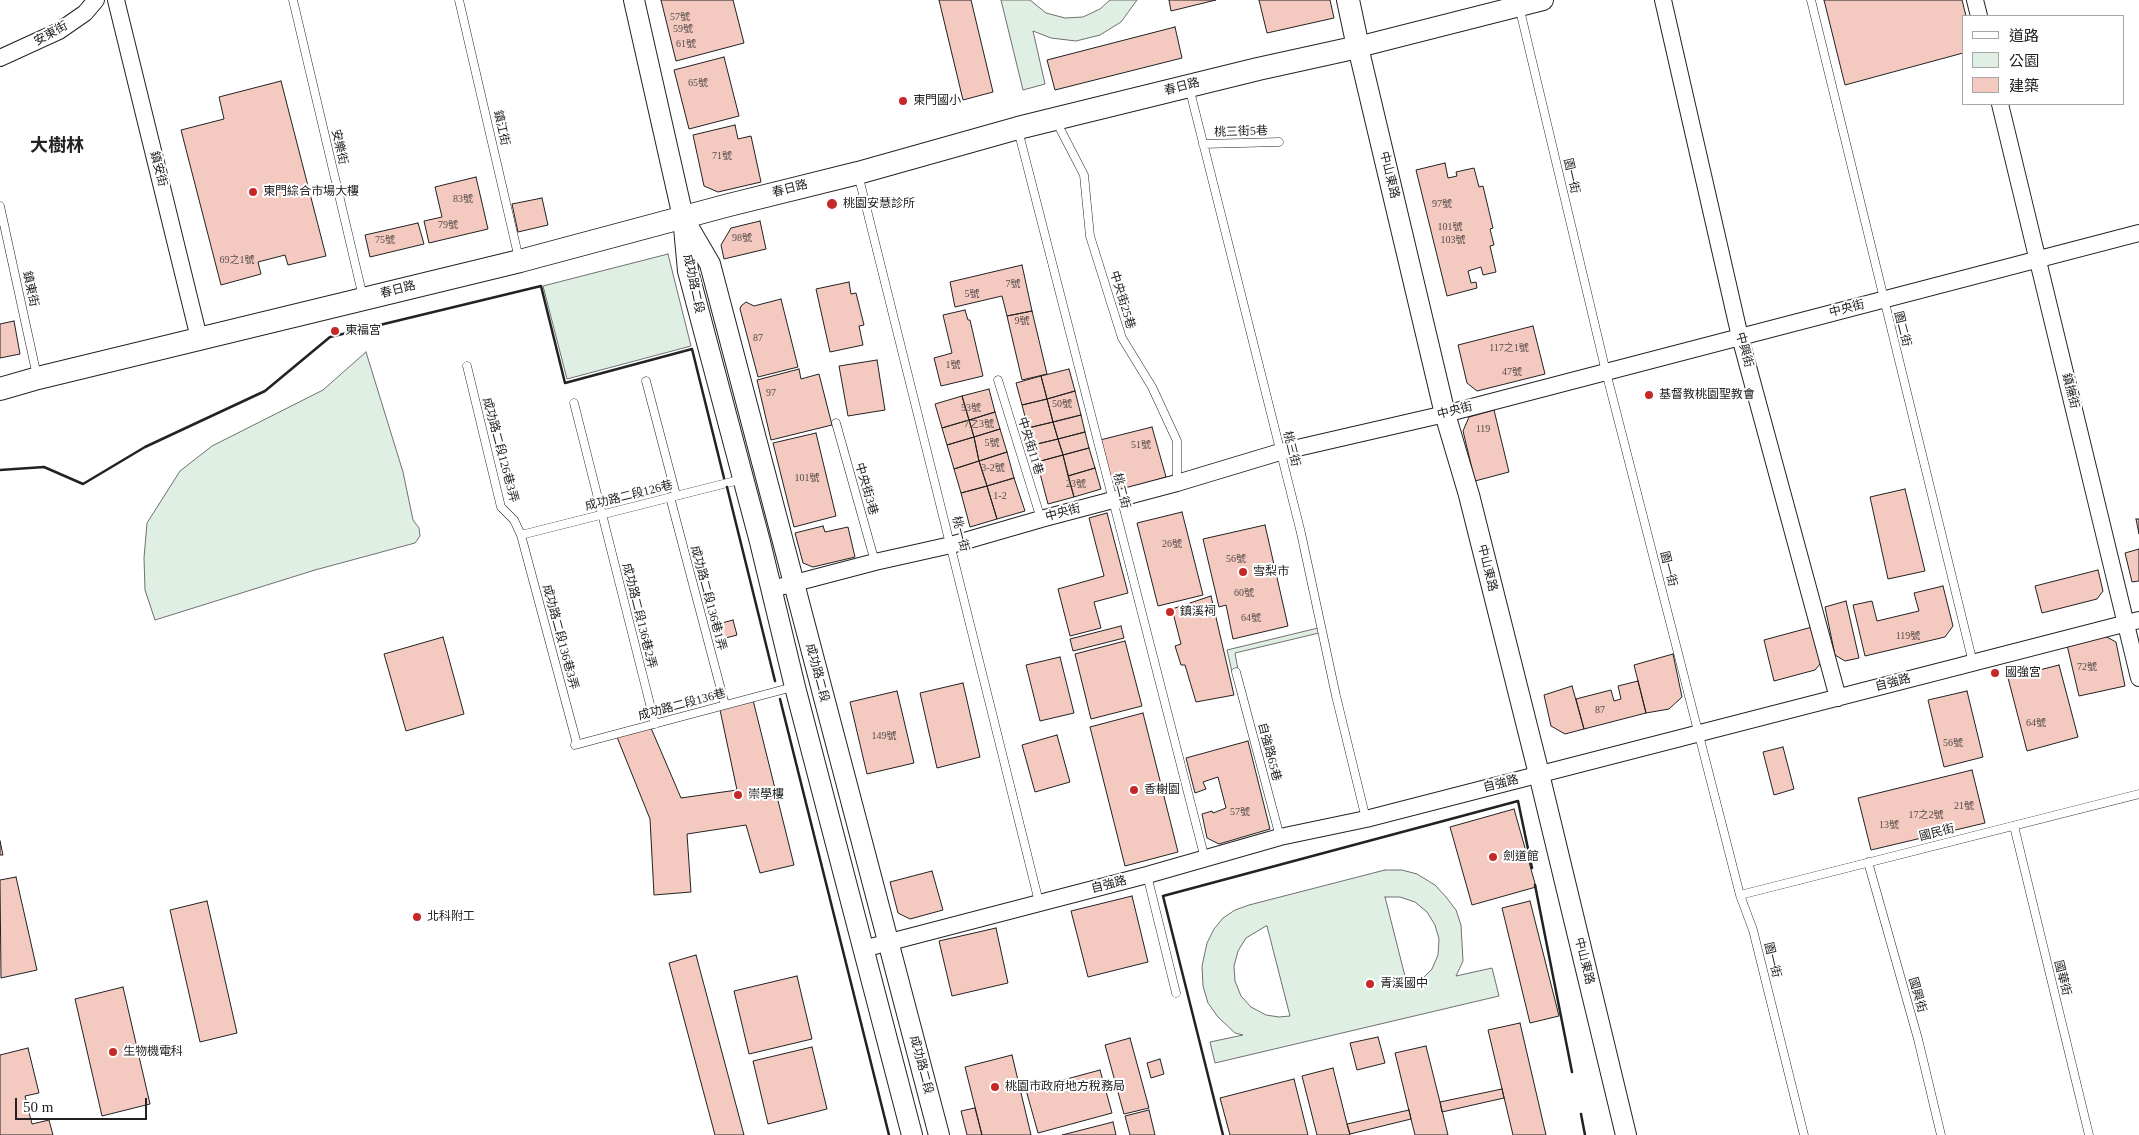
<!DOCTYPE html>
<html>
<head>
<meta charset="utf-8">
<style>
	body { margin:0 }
	#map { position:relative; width:2139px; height:1135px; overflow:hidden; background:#fff; font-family:"Times New Roman","Noto Sans TC",serif }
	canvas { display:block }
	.legend { position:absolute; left:1962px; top:15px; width:162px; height:90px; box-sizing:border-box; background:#fff; border:1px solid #a7a7a7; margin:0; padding:6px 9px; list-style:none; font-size:15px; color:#222 }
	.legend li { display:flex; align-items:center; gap:10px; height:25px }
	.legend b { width:25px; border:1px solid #a7a7a7 }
	.scale { position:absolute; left:15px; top:1098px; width:132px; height:22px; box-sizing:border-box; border:2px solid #222; border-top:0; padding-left:6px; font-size:15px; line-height:18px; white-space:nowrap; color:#222; -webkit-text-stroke:4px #fff; paint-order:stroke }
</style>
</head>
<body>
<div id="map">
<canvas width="2139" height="1135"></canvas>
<ul class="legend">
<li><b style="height:6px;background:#fff"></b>道路</li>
<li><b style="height:14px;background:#e0efe3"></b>公園</li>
<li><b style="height:14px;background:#f3c9c0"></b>建築</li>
</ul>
<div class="scale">50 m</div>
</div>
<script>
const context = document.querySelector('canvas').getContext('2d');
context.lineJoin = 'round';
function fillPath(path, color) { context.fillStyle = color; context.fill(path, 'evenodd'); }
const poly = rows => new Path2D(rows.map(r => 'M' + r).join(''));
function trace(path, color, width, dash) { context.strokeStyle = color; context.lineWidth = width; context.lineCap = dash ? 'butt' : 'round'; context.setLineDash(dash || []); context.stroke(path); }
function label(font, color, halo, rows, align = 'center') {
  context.font = font + ' "Times New Roman","Noto Sans TC",serif'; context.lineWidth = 4; context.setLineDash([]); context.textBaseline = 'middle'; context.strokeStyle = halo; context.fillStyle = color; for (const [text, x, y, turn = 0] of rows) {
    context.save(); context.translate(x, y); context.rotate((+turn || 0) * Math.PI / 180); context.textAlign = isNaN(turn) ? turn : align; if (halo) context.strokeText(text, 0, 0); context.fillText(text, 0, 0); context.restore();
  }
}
const green = poly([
	[1001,0,1030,0,1046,13,1065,18,1083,17,1100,9,1110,0,1137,0,1121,22,1100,35,1076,41,1051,38,1033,31,1045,84,1023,90,1001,0],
	[668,254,691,346,567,379,543,286,668,254],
	[366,352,403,472,413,520,419,528,420,536,415,543,315,570,155,620,145,590,144,558,147,523,180,471,212,446,323,390,366,352],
	[1318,628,1319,633,1235,653,1238,670,1232,672,1227,650,1318,628],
	[1385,870,1402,870,1417,874,1435,885,1446,897,1456,910,1461,925,1463,961,1456,976,1492,968,1499,996,1215,1063,1210,1042,1243,1035,1235,1033,1218,1017,1208,1003,1203,986,1202,966,1207,943,1214,929,1223,918,1235,910,1249,905,1385,870],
	[1385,897,1400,897,1415,902,1427,912,1435,925,1439,939,1438,955,1432,969,1421,980,1408,988,1385,897],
	[1266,926,1267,926,1290,1016,1279,1017,1266,1015,1251,1007,1241,996,1235,981,1234,966,1238,951,1246,938,1266,926]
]);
const building = poly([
	[661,0,733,0,744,43,676,61,661,0],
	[939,0,971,0,993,92,963,100,939,0],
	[1169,0,1216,0,1171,11,1169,0],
	[1259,0,1330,0,1334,18,1267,33,1259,0],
	[1824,0,1962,0,1966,16,1963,16,1963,53,1845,85,1824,0],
	[1175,27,1182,58,1055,90,1047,60,1175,27],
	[724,57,739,116,689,129,674,70,724,57],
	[281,81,326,256,288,265,285,255,258,262,261,274,221,285,181,130,224,119,219,97,281,81],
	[735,125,738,139,751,136,761,182,718,192,704,186,693,135,735,125],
	[1445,163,1448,178,1457,176,1456,172,1474,168,1479,187,1483,186,1493,228,1490,229,1494,245,1490,246,1496,272,1483,275,1481,267,1468,271,1471,283,1476,282,1477,288,1447,296,1416,170,1445,163],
	[476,177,488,229,429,243,424,221,442,217,435,187,476,177],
	[542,198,548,225,518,232,512,204,542,198],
	[760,221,766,249,724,259,721,245,731,228,760,221],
	[418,223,424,244,370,257,365,235,418,223],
	[1022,265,1032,311,1007,316,1002,296,955,307,950,282,1022,265],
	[849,282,851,294,856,293,864,325,859,326,863,345,830,352,816,289,849,282],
	[781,299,798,367,758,377,740,309,741,306,746,302,754,306,781,299],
	[965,310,968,320,970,320,983,376,941,386,934,358,952,353,943,315,965,310],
	[1032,311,1047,374,1022,380,1007,316,1032,311],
	[14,321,20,354,0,358,0,324,14,321],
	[1533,326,1545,374,1477,391,1467,383,1458,345,1533,326],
	[877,360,885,410,848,416,839,366,877,360],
	[799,369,801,379,819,374,832,425,771,440,757,380,799,369],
	[1069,369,1075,391,1047,399,1041,376,1069,369],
	[1041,376,1047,399,1022,405,1016,383,1041,376],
	[989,389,995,412,969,420,962,396,989,389],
	[1075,391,1081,415,1053,422,1047,399,1075,391],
	[962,396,969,420,942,428,935,404,962,396],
	[1047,399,1053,422,1028,428,1022,405,1047,399],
	[1494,410,1509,472,1475,481,1463,431,1469,417,1494,410],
	[995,412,1000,429,974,437,969,420,995,412],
	[1081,415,1085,432,1058,439,1053,422,1081,415],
	[969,420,974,437,947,445,942,428,969,420],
	[1053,422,1058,439,1033,445,1028,428,1053,422],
	[1152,427,1166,477,1120,491,1110,483,1100,440,1152,427],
	[1000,429,1007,452,979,461,974,437,1000,429],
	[1085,432,1089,448,1063,455,1058,439,1085,432],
	[816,433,836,516,794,527,773,443,816,433],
	[974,437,979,461,954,469,947,445,974,437],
	[1058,439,1063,455,1037,462,1033,445,1058,439],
	[1089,448,1095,468,1068,476,1063,455,1089,448],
	[1007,452,1014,478,987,486,979,461,1007,452],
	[1063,455,1074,497,1048,504,1037,462,1063,455],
	[979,461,987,486,961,493,954,469,979,461],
	[1095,468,1101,489,1074,497,1068,476,1095,468],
	[1014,478,1025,511,997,519,987,486,1014,478],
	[987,486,997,519,970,527,961,493,987,486],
	[1905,489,1925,571,1888,579,1870,497,1905,489],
	[1182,512,1203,595,1158,606,1137,523,1182,512],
	[1107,513,1128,593,1094,602,1101,628,1070,636,1058,589,1104,576,1089,518,1107,513],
	[2136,519,2139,519,2139,534,2136,519],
	[1265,525,1288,626,1233,639,1226,605,1219,607,1203,539,1265,525],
	[823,526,825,532,848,527,855,557,813,567,803,563,795,533,823,526],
	[2139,549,2139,581,2132,582,2125,553,2139,549],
	[2098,570,2103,591,2097,599,2042,613,2035,586,2098,570],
	[1943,586,1953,626,1945,637,1865,656,1853,605,1872,601,1877,621,1919,611,1914,593,1943,586],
	[1211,596,1234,695,1196,702,1185,665,1181,665,1175,646,1181,644,1172,609,1211,596],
	[1846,601,1859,658,1845,661,1835,655,1825,607,1846,601],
	[733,620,737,635,722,639,718,624,733,620],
	[1121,626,1124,638,1073,651,1070,639,1121,626],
	[1812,627,1821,663,1815,670,1774,681,1764,640,1812,627],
	[2103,635,2116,642,2125,686,2079,696,2067,645,2103,635],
	[443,637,464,714,406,731,384,654,443,637],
	[1125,641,1142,706,1091,719,1075,654,1125,641],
	[1673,654,1682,697,1669,709,1646,713,1634,665,1673,654],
	[1060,657,1074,713,1040,721,1026,665,1060,657],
	[2059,665,2078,737,2027,751,2008,678,2059,665],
	[1638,681,1646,713,1584,729,1576,699,1611,690,1614,701,1621,699,1618,686,1638,681],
	[963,683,980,757,937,768,920,693,963,683],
	[1572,686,1584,729,1565,734,1551,726,1544,695,1572,686],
	[897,691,914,763,867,774,850,702,897,691],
	[1967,691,1983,757,1944,767,1928,700,1967,691],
	[753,700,794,865,760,873,746,825,687,834,691,892,654,895,650,819,617,737,651,728,681,798,737,790,720,710,753,700],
	[1143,713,1178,852,1125,866,1090,727,1143,713],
	[1057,735,1070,782,1035,792,1022,745,1057,735],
	[1248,741,1270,829,1219,844,1207,838,1202,814,1212,811,1213,813,1226,808,1218,777,1203,782,1206,789,1195,793,1186,758,1248,741],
	[1783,747,1794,789,1774,795,1763,752,1783,747],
	[1972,770,1985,823,1871,850,1858,798,1972,770],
	[1514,809,1536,887,1472,905,1450,827,1514,809],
	[0,841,3,855,0,855,0,841],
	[932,871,943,910,910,919,898,913,890,882,932,871],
	[16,877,37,970,1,978,0,880,16,877],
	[1132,896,1148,962,1088,977,1071,911,1132,896],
	[207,901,237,1033,200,1042,170,910,207,901],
	[1530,901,1559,1016,1530,1023,1502,908,1530,901],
	[996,928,1008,983,952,996,939,941,996,928],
	[696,955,744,1135,715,1135,669,963,696,955],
	[797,976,812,1039,749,1054,734,991,797,976],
	[123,987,150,1104,102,1116,75,999,123,987],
	[1520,1023,1546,1135,1513,1135,1488,1030,1520,1023],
	[1378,1037,1385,1063,1357,1070,1350,1043,1378,1037],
	[1130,1038,1149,1108,1124,1114,1105,1045,1130,1038],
	[1426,1046,1440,1102,1448,1135,1415,1135,1411,1119,1395,1053,1426,1046],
	[812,1047,827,1109,768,1124,753,1061,812,1047],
	[28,1048,39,1093,25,1096,32,1124,49,1120,53,1135,0,1135,0,1055,28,1048],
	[1012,1055,1031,1135,982,1135,965,1067,1012,1055],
	[1160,1059,1164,1074,1151,1078,1147,1063,1160,1059],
	[1333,1068,1347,1124,1350,1135,1317,1135,1302,1076,1333,1068],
	[1100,1070,1112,1113,1038,1133,1026,1090,1100,1070],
	[1294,1079,1308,1135,1230,1135,1220,1098,1294,1079],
	[1502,1089,1504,1098,1442,1112,1440,1102,1502,1089],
	[975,1108,982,1135,967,1135,961,1111,975,1108],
	[1149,1110,1155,1135,1130,1135,1125,1116,1149,1110],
	[1409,1110,1411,1119,1350,1134,1347,1124,1409,1110],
	[1113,1122,1116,1135,1062,1135,1113,1122]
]);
const service = poly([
	[293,0,363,297],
	[459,0,519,259],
	[1811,0,1973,663],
	[1519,6,1606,372,1740,895,1753,930,1804,1135],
	[1189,87,1301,533,1336,696,1366,819],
	[1056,121,1084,175,1090,236,1122,338,1152,387,1177,441,1177,483],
	[1018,130,1205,859],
	[1203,144,1279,142],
	[858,174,1039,902],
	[0,206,37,376],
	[467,366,501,507,514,520,521,535,577,744],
	[998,380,1041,519],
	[646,381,676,495],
	[574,403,655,724],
	[836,423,875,562],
	[670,497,725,705],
	[521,535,743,479],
	[1236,672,1280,837],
	[575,745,793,687],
	[2014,826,2089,1135],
	[1868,862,1918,1039,1941,1135],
	[1147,875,1176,993],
	[1740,895,2139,794]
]);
const minor = poly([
	[116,0,199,338],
	[1663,0,1740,337,1838,698],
	[1975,0,1979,16],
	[0,58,59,31,85,13,96,0],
	[2000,104,2139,678],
	[772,589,875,562,951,545,1041,519,1177,483,1280,452,1445,414,2139,233],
	[863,949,1147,875,1280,837,1366,819,2139,620]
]);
const tertiary = poly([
	[634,0,683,217,688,271,760,542,795,687,912,1135],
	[1543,0,1358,47,1445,414,1469,495,1539,774,1626,1135],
	[686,223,710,264,939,1135]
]);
const secondary = poly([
	[0,389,38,378,520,261,729,205,858,173,1018,128,1258,69,1358,47,1348,0]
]);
const wall = poly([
	[0,470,44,467,83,484,145,447,265,391,330,337,541,286,565,383,692,349,724,478],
	[727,487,775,681],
	[780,699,889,1135],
	[1535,885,1572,1072],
	[1581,1114,1585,1135],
	[1223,1135,1163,896,1518,801,1532,868]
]);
const markers = [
	[903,101,5,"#c62828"],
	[253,192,5,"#c62828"],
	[832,204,6,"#c62828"],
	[335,331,5,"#c62828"],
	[1649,395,5,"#c62828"],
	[1243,572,5,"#c62828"],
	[1170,612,5,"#c62828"],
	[1995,673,5,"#c62828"],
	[1134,790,5,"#c62828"],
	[738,795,5,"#c62828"],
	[1493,857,5,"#c62828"],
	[417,917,5,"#c62828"],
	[1370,984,5,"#c62828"],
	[113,1052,5,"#c62828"],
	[995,1087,5,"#c62828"]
];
const numberNames = [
	["57號",680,17],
	["59號",683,29],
	["61號",686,44],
	["65號",698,83],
	["71號",722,156],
	["83號",463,199],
	["97號",1442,204],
	["79號",448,225],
	["101號",1450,227],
	["98號",742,238],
	["75號",385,240],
	["103號",1453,240],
	["69之1號",237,260],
	["7號",1013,284],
	["5號",972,294],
	["9號",1022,321],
	["87",758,338],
	["117之1號",1509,348],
	["1號",953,365],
	["47號",1512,372],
	["97",771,393],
	["50號",1062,404],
	["53號",971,408],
	["7之3號",979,424],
	["119",1483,429],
	["5號",992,443],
	["51號",1141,445],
	["3-2號",993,468],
	["101號",807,478],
	["23號",1076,484],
	["1-2",1000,496],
	["26號",1172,544],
	["56號",1236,559],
	["60號",1244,593],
	["64號",1251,618],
	["119號",1908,636],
	["72號",2087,667],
	["87",1600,710],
	["64號",2036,723],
	["149號",884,736],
	["56號",1953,743],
	["21號",1964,806],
	["57號",1240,812],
	["17之2號",1926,815],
	["13號",1889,825]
];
const streetNames = [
	["安東街",51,34,-29],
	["春日路",1182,87,-14],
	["鎮江街",501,128,77],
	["桃三街5巷",1241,132,-2],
	["安樂街",339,147,77],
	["鎮安街",158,169,76],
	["中山東路",1389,175,76],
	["園一街",1571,176,77],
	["春日路",790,189,-14],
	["成功路二段",693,284,78],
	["鎮東街",30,289,78],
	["春日路",398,290,-14],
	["中央街25巷",1122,300,73],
	["中央街",1847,309,-14],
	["園二街",1902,329,76],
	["中興街",1744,350,75],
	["鎮撫街",2070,391,76],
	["中央街",1455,411,-14],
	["中央街11巷",1030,446,73],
	["桃三街",1291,449,76],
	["成功路二段126巷3弄",500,450,75],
	["中央街3巷",866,489,74],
	["桃二街",1121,491,76],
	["成功路二段126巷",629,496,-14],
	["中央街",1063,513,-15],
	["桃一街",960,534,76],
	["中山東路",1487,568,76],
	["園一街",1668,569,76],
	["成功路二段136巷1弄",708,598,75],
	["成功路二段136巷2弄",639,616,76],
	["成功路二段136巷3弄",560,637,75],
	["成功路二段",817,673,75],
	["自強路",1893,683,-14],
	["成功路二段136巷",682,705,-15],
	["自強路65巷",1269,752,75],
	["自強路",1501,784,-14],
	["國民街",1937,833,-14],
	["自強路",1109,885,-14],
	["園一街",1772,960,76],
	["中山東路",1584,961,76],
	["國華街",2062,978,76],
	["國興街",1917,995,74],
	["成功路二段",921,1065,75]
];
const poiNames = [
	["東門國小",913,101],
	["東門綜合市場大樓",263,192],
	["桃園安慧診所",843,204],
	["東福宮",345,331],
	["基督教桃園聖教會",1659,395],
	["雪梨市",1253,572],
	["鎮溪祠",1180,612],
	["國強宮",2005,673],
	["香榭園",1144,790],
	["崇學樓",748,795],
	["劍道館",1503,857],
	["北科附工",427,917],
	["青溪國中",1380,984],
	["生物機電科",123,1052],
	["桃園市政府地方稅務局",1005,1087]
];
const districtNames = [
	["大樹林",57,146]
];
fillPath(green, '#e0efe3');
trace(green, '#6f6f6f', 1);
fillPath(building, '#f3c9c0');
trace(building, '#222', 1);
trace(service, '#222', 9);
trace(minor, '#222', 18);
trace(tertiary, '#222', 22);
trace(secondary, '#222', 24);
trace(service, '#fff', 8);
trace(minor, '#fff', 16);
trace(tertiary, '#fff', 20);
trace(secondary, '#fff', 22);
trace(wall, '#222', 2.5);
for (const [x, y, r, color] of markers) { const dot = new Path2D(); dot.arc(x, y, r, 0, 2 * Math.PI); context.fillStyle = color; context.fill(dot); trace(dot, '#fff', 2); }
label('10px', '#564c4a', null, numberNames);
label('12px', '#222', '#fff', streetNames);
label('12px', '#222', '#fff', poiNames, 'left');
label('bold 18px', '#222', '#fff', districtNames);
</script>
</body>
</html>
